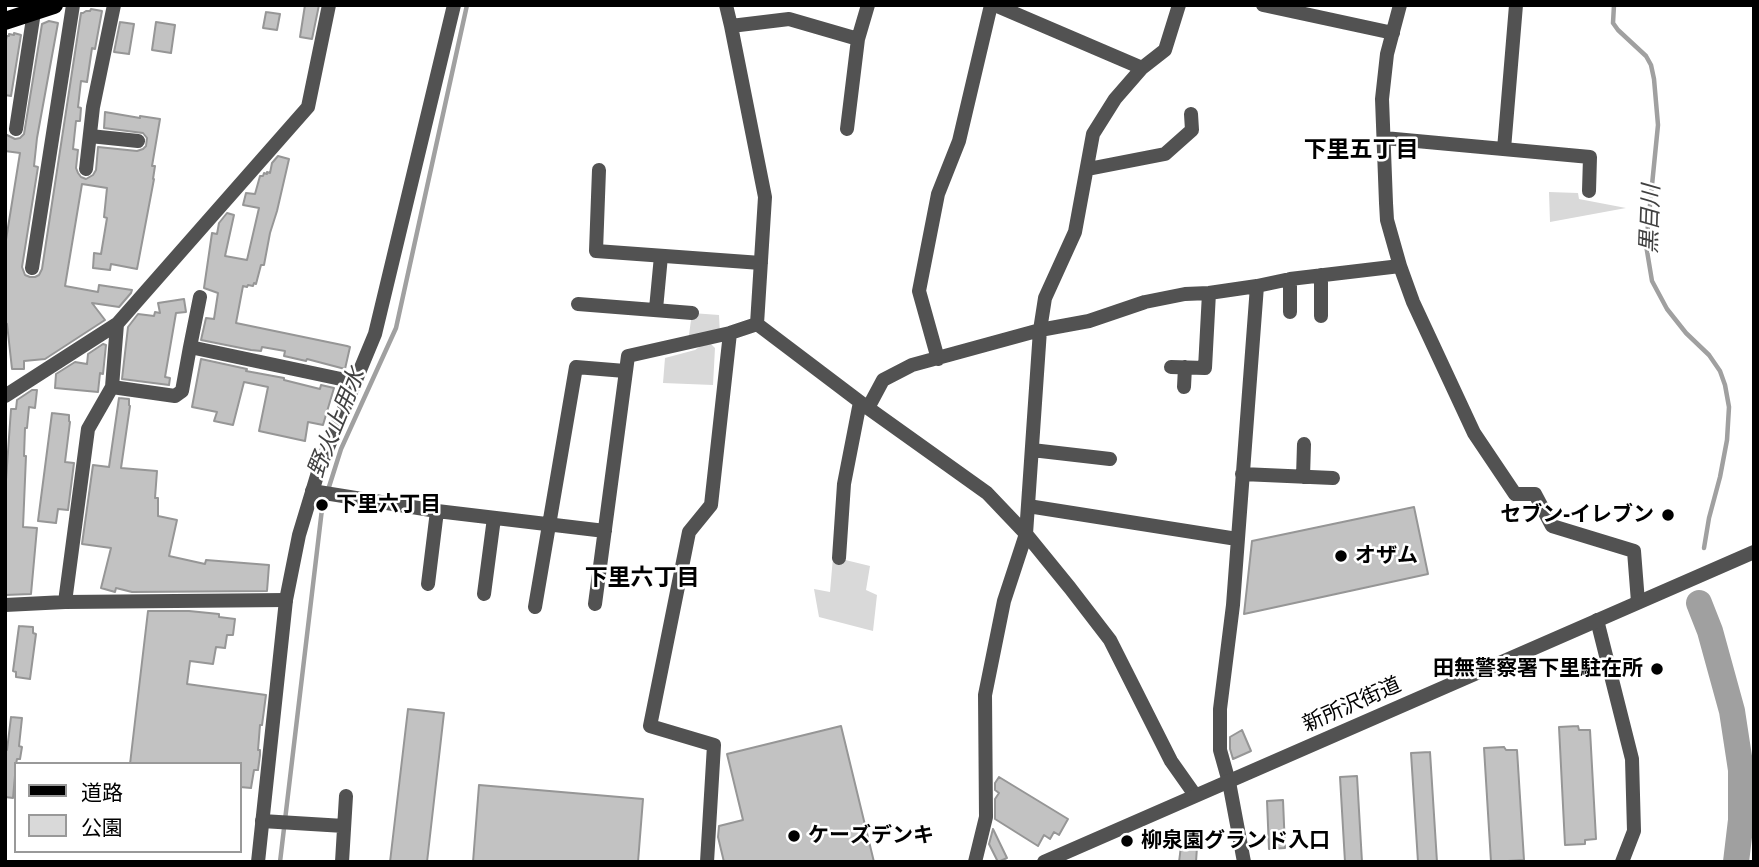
<!DOCTYPE html>
<html>
<head>
<meta charset="utf-8">
<style>
	body { margin:0 }
	#map { position:relative; width:1759px; height:867px; overflow:hidden; background:#fff; font-family:"Open Sans","Noto Sans JP",sans-serif }
	canvas { display:block }
	.frame { position:absolute; inset:0; border:7px solid #000; pointer-events:none }
	.legend { position:absolute; left:14px; top:762px; width:228px; height:91px; box-sizing:border-box; background:#fff; border:2px solid #999; margin:0; padding:9px 12px; list-style:none; font-size:21px; color:#000 }
	.legend li { display:flex; align-items:center; gap:14px; height:35px }
	.legend b { width:35px; border:2px solid #999 }
</style>
</head>
<body>
<div id="map">
<canvas width="1759" height="867"></canvas>
<div class="frame"></div>
<ul class="legend">
<li><b style="height:9px;background:#000"></b>道路</li>
<li><b style="height:19px;background:#d9d9d9"></b>公園</li>
</ul>
</div>
<script>
const context = document.querySelector('canvas').getContext('2d');
context.lineJoin = 'round';
function fillPath(path, color) { context.fillStyle = color; context.fill(path, 'evenodd'); }
const poly = rows => new Path2D(rows.map(r => 'M' + r).join(''));
function trace(path, color, width, dash) { context.strokeStyle = color; context.lineWidth = width; context.lineCap = dash ? 'butt' : 'round'; context.setLineDash(dash || []); context.stroke(path); }
function label(font, color, halo, rows, align = 'center') {
  context.font = font + ' "Open Sans","Noto Sans JP",sans-serif'; context.lineWidth = 5; context.setLineDash([]); context.textBaseline = 'middle'; context.strokeStyle = halo; context.fillStyle = color; for (const [text, x, y, turn = 0] of rows) {
    context.save(); context.translate(x, y); context.rotate((+turn || 0) * Math.PI / 180); context.textAlign = isNaN(turn) ? turn : align; if (halo) context.strokeText(text, 0, 0); context.fillText(text, 0, 0); context.restore();
  }
}
const green = poly([
	[1549,192,1578,193,1579,199,1626,208,1550,222],
	[692,313,719,315,720,335,688,342],
	[708,341,715,348,713,385,663,383,665,358,695,350],
	[833,557,870,566,866,590,877,595,873,631,819,617,814,589,830,592]
]);
const stream = poly([
	[1614,5,1613,23,1618,30,1646,56,1651,65,1654,79,1658,125,1646,245,1652,281,1667,309,1686,333,1709,355,1720,371,1725,385,1729,407,1727,440,1720,477,1709,518,1704,548],
	[280,862,322,509,341,449,396,328,467,5]
]);
const river = poly([
	[1699,603,1710,631,1732,711,1741,770,1741,820,1736,862]
]);
const building = poly([
	[305,5,319,5,312,39,300,37,305,5],
	[91,9,102,11,95,49,92,48,87,82,81,81,78,107,81,108,80,121,76,121,73,149,78,150,76,168,78,173,81,177,86,179,93,175,96,170,98,147,137,151,143,149,146,146,147,138,143,133,104,128,105,112,140,118,140,116,160,119,152,166,155,166,153,179,154,179,137,269,111,264,110,270,93,268,94,253,101,254,107,218,104,217,107,188,82,184,65,286,98,292,99,285,132,290,131,293,119,307,92,303,105,320,45,359,24,361,24,369,12,369,7,324,5,323,5,246,20,153,5,151,5,134,15,139,20,138,24,134,42,24,49,21,58,23,37,138,34,166,38,167,22,267,25,275,30,277,35,277,39,275,42,269,81,13,83,13,86,11,90,11,91,9],
	[266,12,280,14,277,30,263,28,266,12],
	[120,22,134,24,129,54,114,52,120,22],
	[156,22,175,25,171,53,152,50,156,22],
	[14,33,21,35,11,96,5,95,5,43,7,36,9,36,9,34,14,35,14,33],
	[278,156,289,159,277,211,270,233,264,265,261,265,256,284,254,283,253,286,248,285,247,287,243,286,236,323,347,346,350,347,345,369,307,359,306,361,284,356,285,351,262,347,261,351,251,350,201,340,206,318,214,319,218,293,204,288,212,233,217,234,219,223,227,213,234,215,225,256,247,260,259,208,243,205,246,193,255,194,260,176,263,176,264,173,267,174,267,172,270,173,272,163,278,156],
	[184,299,186,312,176,313,165,377,170,378,169,385,122,379,128,327,138,314,154,316,155,312,160,313,158,303,184,299],
	[103,344,106,345,103,374,100,373,98,392,55,388,56,374,75,362,87,364,88,354,103,344],
	[201,359,247,369,246,371,284,378,284,380,320,389,321,385,334,388,323,425,308,422,305,441,259,431,268,387,244,382,233,425,214,421,217,412,192,407,201,359],
	[32,390,37,390,35,408,29,407,27,428,25,428,24,456,26,456,23,527,37,528,31,594,5,595,5,494,11,409,16,409,17,400,32,390],
	[119,398,129,399,129,405,130,406,121,468,157,471,155,498,158,498,158,516,177,520,169,556,205,564,206,560,269,565,267,591,132,592,116,588,115,592,101,588,111,548,82,544,93,465,109,467,119,398],
	[52,413,69,415,69,421,70,422,65,462,74,463,68,510,58,509,56,523,38,521,52,413],
	[1414,507,1428,574,1244,614,1252,541,1414,507],
	[148,611,189,611,219,614,219,617,235,619,233,635,227,635,225,648,216,647,213,664,190,661,187,684,266,695,262,725,260,725,258,750,260,750,260,755,258,770,254,770,251,788,240,787,240,764,130,764,148,611],
	[19,626,33,627,33,633,36,634,30,679,16,677,16,672,13,671,19,626],
	[408,709,444,713,427,862,390,862,408,709],
	[11,717,22,718,19,746,22,747,20,759,17,759,16,764,13,798,5,797,5,750,7,750,11,717],
	[841,726,874,862,724,862,718,837,719,826,743,820,727,754,841,726],
	[1578,726,1579,730,1590,730,1596,839,1585,840,1585,844,1565,845,1559,727,1578,726],
	[1242,730,1251,751,1233,759,1230,749,1230,737,1242,730],
	[1504,747,1506,750,1517,750,1524,860,1491,862,1484,748,1504,747],
	[1430,752,1437,862,1418,862,1411,753,1430,752],
	[1357,776,1362,862,1345,862,1340,777,1357,776],
	[999,777,1068,819,1059,835,1054,832,1050,839,1044,835,1038,846,995,819,995,799,999,793,995,790,995,783,999,777],
	[479,785,643,799,638,862,473,862,479,785],
	[1283,800,1285,848,1269,849,1267,801,1283,800],
	[993,829,1007,858,998,862,989,844,993,829],
	[1181,846,1197,847,1196,862,1179,862,1181,846]
]);
const minor = poly([
	[726,5,731,26,765,197,757,324,868,408,987,493,1026,534,1070,588,1110,640,1171,761,1195,795],
	[995,5,1142,68],
	[1263,5,1393,33],
	[1400,5,1387,54,1382,99,1386,203,1387,220,1400,266,1413,302,1474,433,1515,494,1535,494,1552,526,1634,551,1638,602],
	[731,26,789,19,858,39],
	[16,129,34,12],
	[847,129,858,39,868,5],
	[90,136,138,141],
	[1384,138,1590,157,1589,191],
	[1504,149,1516,5],
	[86,169,93,107,114,5],
	[1088,169,1165,154,1192,130,1191,114],
	[599,170,596,251,761,263],
	[32,268,73,5],
	[578,304,692,313],
	[656,309,661,256],
	[1290,312,1290,279],
	[1321,316,1321,275],
	[190,347,200,297],
	[938,359,919,291,938,194,959,141,991,5],
	[1171,367,1205,368,1209,293],
	[112,387,175,396,182,391,190,347,355,382],
	[1184,387,1185,367],
	[5,396,117,324,308,107,329,5],
	[868,408,883,380,912,365,1040,330,1089,321,1145,302,1185,294,1209,293,1257,286,1290,279,1400,266],
	[1032,450,1110,459],
	[1242,474,1333,478],
	[1303,477,1304,444],
	[312,491,437,511,605,531],
	[1028,506,1237,539],
	[839,558,844,484,860,402],
	[428,584,437,511],
	[484,594,494,518],
	[65,602,88,429,112,387,117,324],
	[595,604,628,356,730,333,757,324],
	[5,605,65,602,286,600],
	[535,607,576,367,625,371],
	[1597,620,1632,759,1634,831,1622,862],
	[1229,782,1220,750,1220,709,1233,605,1257,286],
	[262,821,344,826],
	[342,862,346,796],
	[707,862,714,745,650,726,689,532,711,505,730,333],
	[975,862,986,817,985,695,1004,601,1026,534,1040,330,1045,298,1075,232,1093,134,1115,99,1142,68,1165,50,1179,5]
]);
const tertiary = poly([
	[1229,782,1244,862],
	[258,862,286,600,299,535,319,469,375,334,454,5],
	[1044,862,1754,552]
]);
const primary = poly([
	[5,21,54,5]
]);
const markers = [
	[322,505,7,"#000"],
	[1668,515,7,"#000"],
	[1341,556,7,"#000"],
	[1657,669,7,"#000"],
	[794,836,7,"#000"],
	[1127,841,7,"#000"]
];
const poiNames = [
	["下里六丁目",336,505],
	["セブン-イレブン",1654,515,"right"],
	["オザム",1355,556],
	["田無警察署下里駐在所",1643,669,"right"],
	["ケーズデンキ",808,836],
	["柳泉園グランド入口",1141,841]
];
const streetNames = [
	["新所沢街道",1352,705,-24]
];
const neighbourhoodNames = [
	["下里五丁目",1361,150],
	["下里六丁目",642,578]
];
const waterNames = [
	["黒目川",1651,219,-88],
	["野火止用水",337,423,-68]
];
fillPath(green, '#d9d9d9');
trace(stream, '#a0a0a0', 4.5);
trace(river, '#a0a0a0', 26);
fillPath(building, '#c2c2c2');
trace(building, '#969696', 2);
trace(minor, '#525252', 14);
trace(tertiary, '#525252', 14);
trace(primary, '#000', 18);
for (const [x, y, r, color] of markers) { const dot = new Path2D(); dot.arc(x, y, r, 0, 2 * Math.PI); context.fillStyle = color; context.fill(dot); trace(dot, '#fff', 2.5); }
label('bold 21px', '#000', '#fff', poiNames, 'left');
label('21px', '#000', '#fff', streetNames);
label('bold 23px', '#000', '#fff', neighbourhoodNames);
label('italic 23px', '#414141', '#fff', waterNames);
</script>
</body>
</html>
